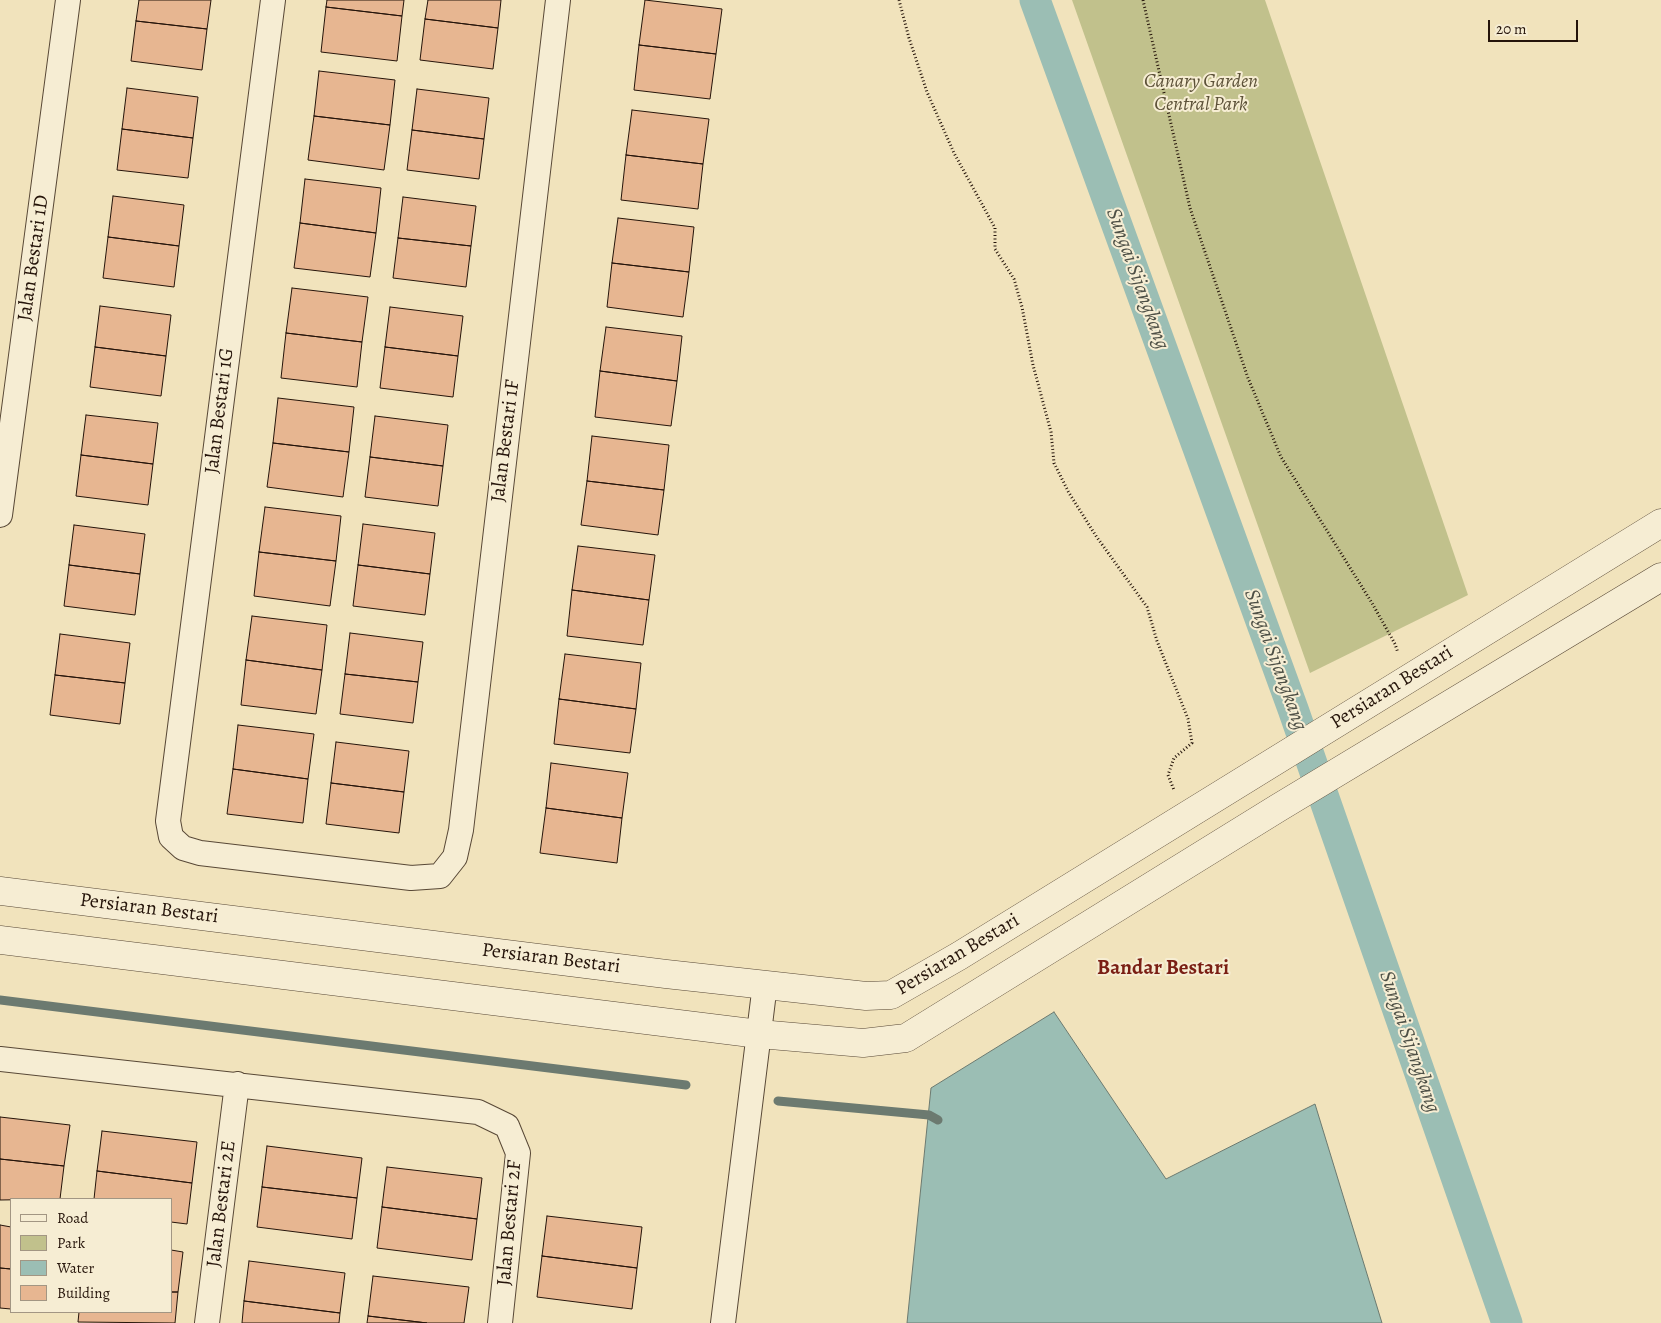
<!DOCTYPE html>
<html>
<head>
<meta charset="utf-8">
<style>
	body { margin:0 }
	#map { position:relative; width:1661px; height:1323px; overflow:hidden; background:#f1e3bc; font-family:Alegreya,serif }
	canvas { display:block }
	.legend { position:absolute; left:10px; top:1198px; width:162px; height:115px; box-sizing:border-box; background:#f6edd3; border:1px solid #a29683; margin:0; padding:6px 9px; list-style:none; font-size:15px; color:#25140a }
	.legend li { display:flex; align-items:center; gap:10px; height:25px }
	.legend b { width:25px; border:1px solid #a29683 }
	.scale { position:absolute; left:1488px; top:20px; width:90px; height:22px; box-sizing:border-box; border:2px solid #25140a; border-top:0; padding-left:6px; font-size:15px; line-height:18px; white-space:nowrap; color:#25140a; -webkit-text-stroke:4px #f6edd3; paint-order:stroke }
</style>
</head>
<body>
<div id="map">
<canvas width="1661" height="1323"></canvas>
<ul class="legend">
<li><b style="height:6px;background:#f6edd3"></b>Road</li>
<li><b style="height:14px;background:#c1c18c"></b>Park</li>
<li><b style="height:14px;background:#9bbeb4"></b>Water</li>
<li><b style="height:14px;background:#e7b691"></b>Building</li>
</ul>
<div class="scale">20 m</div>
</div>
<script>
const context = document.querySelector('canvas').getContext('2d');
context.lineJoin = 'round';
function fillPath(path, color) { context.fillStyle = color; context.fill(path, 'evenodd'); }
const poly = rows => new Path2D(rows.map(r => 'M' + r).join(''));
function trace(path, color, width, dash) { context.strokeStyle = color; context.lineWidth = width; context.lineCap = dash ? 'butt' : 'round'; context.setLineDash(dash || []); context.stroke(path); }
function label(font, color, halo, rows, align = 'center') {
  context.font = font + ' Alegreya,serif'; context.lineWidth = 4; context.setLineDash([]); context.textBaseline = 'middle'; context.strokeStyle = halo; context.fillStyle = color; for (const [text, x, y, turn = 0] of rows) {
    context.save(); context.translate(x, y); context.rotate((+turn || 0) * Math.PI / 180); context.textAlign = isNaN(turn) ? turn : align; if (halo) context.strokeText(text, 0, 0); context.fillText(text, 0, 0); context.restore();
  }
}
const green = poly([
	[1072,0,1265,0,1468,595,1310,673]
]);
const water = poly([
	[1054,1012,1166,1179,1315,1104,1382,1323,907,1323,931,1088,1054,1012]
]);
const stream = poly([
	[0,1000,686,1085],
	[778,1101,929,1115,938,1120]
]);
const canal = poly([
	[1035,0,1293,709,1507,1323]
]);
const building = poly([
	[139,0,211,0,207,29,136,21,139,0],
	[327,0,404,0,402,16,326,7,327,0],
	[428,0,501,0,498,28,425,19,428,0],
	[645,0,722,9,716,54,639,45,645,0],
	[326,7,402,16,397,61,321,52,326,7],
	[425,19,498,28,493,69,420,60,425,19],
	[136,21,207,29,202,70,131,61,136,21],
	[639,45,716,54,710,99,634,90,639,45],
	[319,71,395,80,390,125,314,116,319,71],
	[127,88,198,97,193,138,122,129,127,88],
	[417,89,489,98,484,139,412,130,417,89],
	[632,110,709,119,703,164,626,155,632,110],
	[314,116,390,125,384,170,308,160,314,116],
	[122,129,193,138,188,178,117,170,122,129],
	[412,130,484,139,479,179,407,170,412,130],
	[626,155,703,164,698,209,621,200,626,155],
	[305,179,381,188,376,233,300,223,305,179],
	[113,196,184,205,179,246,108,237,113,196],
	[403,197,476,206,471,246,398,238,403,197],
	[618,218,694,227,689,272,612,263,618,218],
	[300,223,376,233,370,277,294,268,300,223],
	[108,237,179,246,174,287,103,278,108,237],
	[398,238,471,246,466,287,393,278,398,238],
	[612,263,689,272,683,317,607,307,612,263],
	[292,288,368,297,362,342,286,333,292,288],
	[100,306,171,315,166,356,95,347,100,306],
	[390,307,463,316,458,356,385,347,390,307],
	[606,327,682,336,677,381,600,371,606,327],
	[286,333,362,342,357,387,281,378,286,333],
	[95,347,166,356,161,396,90,387,95,347],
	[385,347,458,356,453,397,380,388,385,347],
	[600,371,677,381,671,426,595,417,600,371],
	[278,398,354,407,349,452,273,443,278,398],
	[86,415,158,423,153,464,81,455,86,415],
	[375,416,448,425,443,466,370,457,375,416],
	[592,436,669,445,664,490,587,481,592,436],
	[273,443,349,452,343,497,267,487,273,443],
	[81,455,153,464,148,505,76,496,81,455],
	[370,457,443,466,438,506,365,497,370,457],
	[587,481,664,490,658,535,581,525,587,481],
	[265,507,341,516,336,561,259,552,265,507],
	[363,524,435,533,430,574,358,565,363,524],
	[74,525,145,534,140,574,69,565,74,525],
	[578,546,655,555,649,600,572,590,578,546],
	[259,552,336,561,330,606,254,596,259,552],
	[69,565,140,574,135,615,64,606,69,565],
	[358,565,430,574,425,615,353,606,358,565],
	[572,590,649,600,643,645,567,636,572,590],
	[252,616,327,625,322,670,246,660,252,616],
	[350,633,423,642,418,682,345,674,350,633],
	[60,634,130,643,125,683,55,675,60,634],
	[565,654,641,663,636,709,559,699,565,654],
	[246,660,322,670,316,714,241,705,246,660],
	[345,674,418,682,413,723,340,714,345,674],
	[55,675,125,683,120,724,50,715,55,675],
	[559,699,636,709,630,753,554,744,559,699],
	[238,725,314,734,308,779,233,769,238,725],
	[336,742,409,751,404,792,331,783,336,742],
	[551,763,628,773,622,818,546,808,551,763],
	[233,769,308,779,303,823,227,814,233,769],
	[331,783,404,792,399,833,326,824,331,783],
	[546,808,622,818,617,863,540,853,546,808],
	[0,1117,70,1125,64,1166,0,1159,0,1117],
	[102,1131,197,1142,192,1183,97,1171,102,1131],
	[267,1146,362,1158,357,1198,262,1187,267,1146],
	[0,1159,64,1166,60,1199,0,1200,0,1159],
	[387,1167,482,1178,477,1219,382,1207,387,1167],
	[97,1171,192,1183,187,1224,171,1222,171,1199,94,1199,97,1171],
	[262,1187,357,1198,352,1239,257,1227,262,1187],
	[382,1207,477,1219,472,1260,377,1248,382,1207],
	[547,1216,642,1227,637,1268,542,1256,547,1216],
	[0,1225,11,1227,11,1269,0,1268,0,1225],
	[171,1250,183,1252,178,1292,171,1292,171,1250],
	[542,1256,637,1268,632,1309,537,1297,542,1256],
	[249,1261,345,1273,340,1313,244,1301,249,1261],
	[0,1268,11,1269,11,1309,0,1308,0,1268],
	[373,1276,469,1287,464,1323,427,1323,368,1316,373,1276],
	[171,1292,178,1292,175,1323,78,1322,79,1312,171,1312,171,1292],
	[244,1301,340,1313,339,1323,242,1323,244,1301],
	[368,1316,427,1323,367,1323,368,1316]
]);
const path = poly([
	[899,0,909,38,927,92,954,153,995,228,995,249,1014,279,1022,307,1033,365,1051,432,1054,463,1069,493,1096,536,1147,607,1157,641,1188,719,1192,743,1174,758,1168,775,1174,790],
	[1143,0,1190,208,1248,378,1281,457,1372,603,1395,644,1398,653]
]);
const minor = poly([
	[273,0,168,821,171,837,183,848,200,853,411,878,440,876,455,857,461,830,558,0],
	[0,515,68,0],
	[0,1059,478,1112,507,1126,518,1153,500,1323],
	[207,1323,237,1084],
	[723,1323,765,984]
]);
const tertiary = poly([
	[0,891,666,974,866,996,891,995,959,956,1661,523],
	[0,940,759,1034,863,1043,906,1038,1278,808,1661,577]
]);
const parkNames = [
	["Canary Garden",1201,82],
	["Central Park",1201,105]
];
const streetNames = [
	["Jalan Bestari 1D",34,258,-82],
	["Jalan Bestari 1G",220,411,-83],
	["Jalan Bestari 1F",506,441,-83],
	["Persiaran Bestari",1392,688,-32],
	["Persiaran Bestari",149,909,7],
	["Persiaran Bestari",958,955,-31],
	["Persiaran Bestari",551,959,7],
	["Jalan Bestari 2E",222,1204,-83],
	["Jalan Bestari 2F",510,1223,-85]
];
const waterNames = [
	["Sungai Sijangkang",1137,279,70],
	["Sungai Sijangkang",1275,660,70],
	["Sungai Sijangkang",1409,1042,71]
];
const neighbourhoodNames = [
	["Bandar Bestari",1163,969]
];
fillPath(green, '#c1c18c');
fillPath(water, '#9bbeb4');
trace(water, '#6c7a70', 1);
trace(stream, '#6c7a70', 9);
trace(canal, '#9bbeb4', 31);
fillPath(building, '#e7b691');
trace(building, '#25140a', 1);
trace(minor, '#584836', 26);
trace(tertiary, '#584836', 29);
trace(path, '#25140a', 3, [1, 2.5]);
trace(minor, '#f6edd3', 24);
trace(tertiary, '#f6edd3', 28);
label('italic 20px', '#5c5138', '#f6edd3', parkNames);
label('20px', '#25140a', '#f6edd3', streetNames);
label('italic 21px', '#4e5046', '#f6edd3', waterNames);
label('bold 21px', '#7a1f14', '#f6edd3', neighbourhoodNames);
</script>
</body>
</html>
